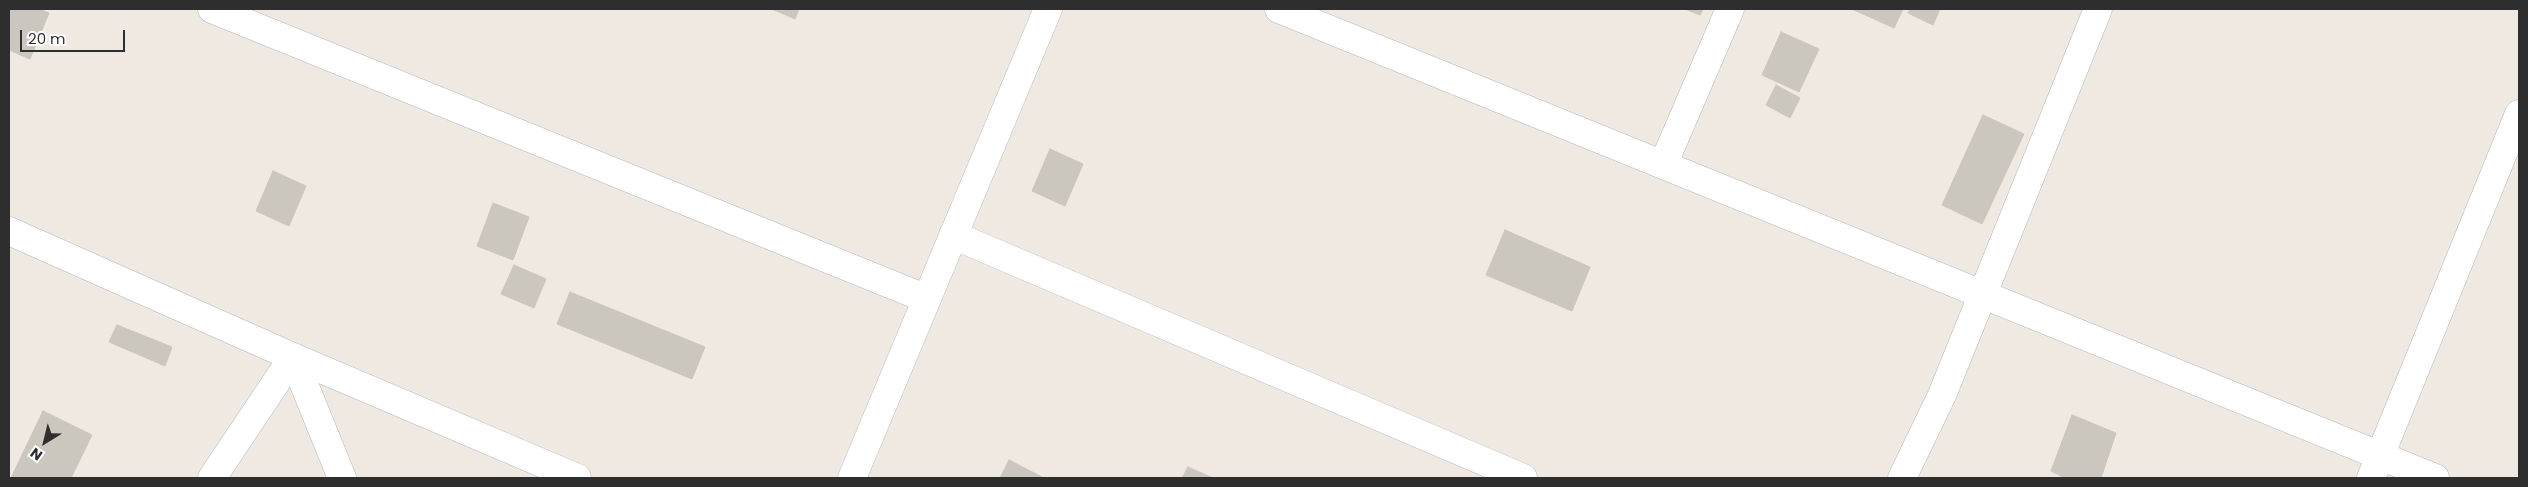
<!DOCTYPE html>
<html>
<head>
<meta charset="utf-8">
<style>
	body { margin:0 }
	#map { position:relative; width:2528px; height:487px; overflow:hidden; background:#efe9e1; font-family:Poppins,sans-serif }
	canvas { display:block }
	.frame { position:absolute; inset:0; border:10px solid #2e2e2e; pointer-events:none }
	.north { position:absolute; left:20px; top:417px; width:50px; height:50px; -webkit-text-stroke:4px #fff; paint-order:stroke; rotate:216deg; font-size:14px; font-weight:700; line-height:20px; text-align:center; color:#2e2e2e }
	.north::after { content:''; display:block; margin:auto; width:18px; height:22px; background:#2e2e2e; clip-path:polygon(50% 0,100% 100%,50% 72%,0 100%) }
	.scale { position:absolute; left:20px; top:30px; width:105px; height:22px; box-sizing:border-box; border:2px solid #2e2e2e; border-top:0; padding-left:6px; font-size:15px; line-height:18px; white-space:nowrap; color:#2e2e2e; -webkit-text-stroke:4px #fff; paint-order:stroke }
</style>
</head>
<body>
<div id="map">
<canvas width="2528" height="487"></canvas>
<div class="frame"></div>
<div class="north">N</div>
<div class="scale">20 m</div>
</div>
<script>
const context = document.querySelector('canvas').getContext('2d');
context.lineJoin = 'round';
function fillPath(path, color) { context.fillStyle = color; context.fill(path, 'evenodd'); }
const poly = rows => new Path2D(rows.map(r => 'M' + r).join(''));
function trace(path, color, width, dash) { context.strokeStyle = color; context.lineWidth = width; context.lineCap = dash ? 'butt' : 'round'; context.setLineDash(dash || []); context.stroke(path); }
const building = poly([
	[9,9,39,9,49,13,30,59,9,50,9,9],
	[772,9,799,9,795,19,772,9],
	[1685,9,1703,9,1700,15,1685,9],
	[1852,9,1903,9,1894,28,1852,9],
	[1910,9,1940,9,1933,25,1908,13,1910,9],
	[1781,32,1819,49,1799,92,1762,75,1781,32],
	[1776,85,1800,98,1790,118,1766,105,1776,85],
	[1983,115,2024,134,1982,224,1942,205,1983,115],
	[1050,149,1083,164,1065,206,1032,191,1050,149],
	[273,171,306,186,289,226,256,211,273,171],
	[493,203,529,217,513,260,477,246,493,203],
	[1505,230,1590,267,1572,311,1486,275,1505,230],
	[514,265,546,279,534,308,501,294,514,265],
	[570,292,705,347,692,379,557,324,570,292],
	[117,325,172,347,165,366,109,342,117,325],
	[43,411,92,435,71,478,11,478,43,411],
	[2072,415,2116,433,2101,478,2065,478,2051,471,2072,415],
	[1009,460,1044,478,1000,478,1009,460],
	[1188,467,1213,478,1182,478,1188,467]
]);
const street = poly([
	[212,9,927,299],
	[1279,9,2435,478],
	[1663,165,1730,9],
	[9,231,293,357,577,478],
	[953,235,1523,478],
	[293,357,342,478],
	[212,478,293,357],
	[852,478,1048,9],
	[1902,478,1942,395,2098,9],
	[2371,478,2519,114]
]);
fillPath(building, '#cbc7bf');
trace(building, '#cbc5ba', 1);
trace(street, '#b4b7c1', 29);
trace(street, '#fff', 28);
</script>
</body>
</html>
